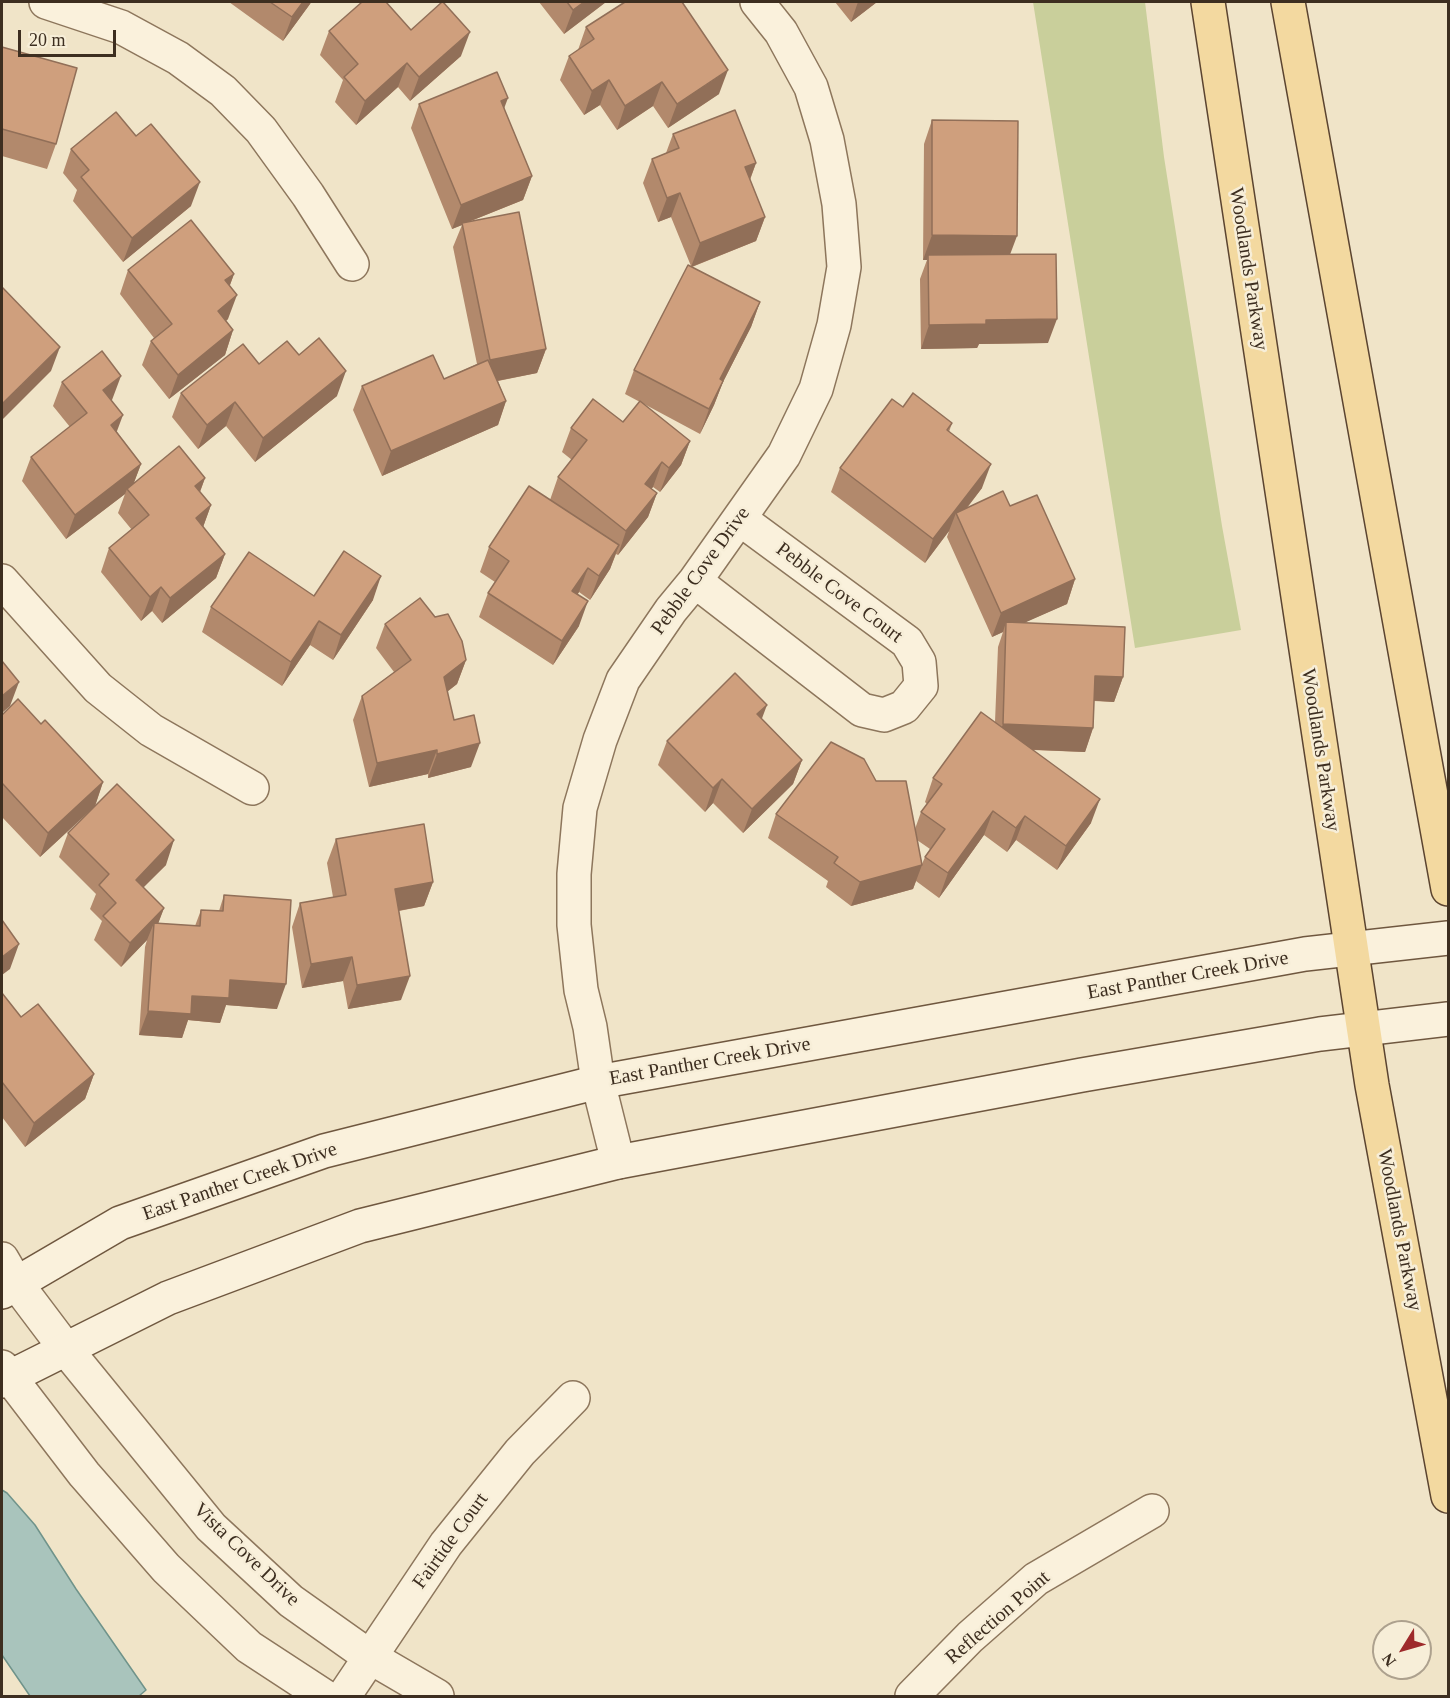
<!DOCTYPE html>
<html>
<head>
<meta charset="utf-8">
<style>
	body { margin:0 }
	#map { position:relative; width:1450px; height:1698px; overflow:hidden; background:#f0e4c8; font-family:"Times New Roman",serif }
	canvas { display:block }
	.frame { position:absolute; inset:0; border:3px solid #3d2e20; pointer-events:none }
	.north { position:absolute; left:1372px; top:1620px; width:60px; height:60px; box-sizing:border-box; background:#f7eed8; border:2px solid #ada18e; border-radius:50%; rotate:233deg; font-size:16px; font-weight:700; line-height:24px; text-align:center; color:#3d2e20 }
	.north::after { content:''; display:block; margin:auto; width:21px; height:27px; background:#9e2a2b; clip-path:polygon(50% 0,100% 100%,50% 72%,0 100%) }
	.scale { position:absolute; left:18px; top:30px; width:98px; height:27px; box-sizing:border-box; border:3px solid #3d2e20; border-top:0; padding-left:8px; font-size:18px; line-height:21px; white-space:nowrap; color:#3d2e20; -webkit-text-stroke:4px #f7eed8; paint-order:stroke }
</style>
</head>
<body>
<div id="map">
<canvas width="1450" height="1698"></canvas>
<div class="frame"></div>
<div class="north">N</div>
<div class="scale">20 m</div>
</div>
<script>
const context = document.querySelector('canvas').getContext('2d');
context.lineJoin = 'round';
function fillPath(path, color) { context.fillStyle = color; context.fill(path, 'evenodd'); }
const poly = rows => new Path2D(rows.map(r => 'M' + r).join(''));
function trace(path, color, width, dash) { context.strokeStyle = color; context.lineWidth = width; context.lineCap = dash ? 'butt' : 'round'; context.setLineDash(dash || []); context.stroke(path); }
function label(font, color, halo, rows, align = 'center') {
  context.font = font + ' "Times New Roman",serif'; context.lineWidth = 5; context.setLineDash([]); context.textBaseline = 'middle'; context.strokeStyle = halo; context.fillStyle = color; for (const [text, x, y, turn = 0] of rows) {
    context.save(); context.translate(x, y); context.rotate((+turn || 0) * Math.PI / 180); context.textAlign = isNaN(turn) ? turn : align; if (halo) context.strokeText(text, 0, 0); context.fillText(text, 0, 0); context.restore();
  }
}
const green = poly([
	[1033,2,1145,2,1164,157,1222,526,1241,630,1135,648]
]);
const water = poly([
	[2,1490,7,1493,35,1525,76,1589,146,1690,139,1696,30,1696,2,1655,2,1490]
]);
const street = poly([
	[46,2,121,27,178,58,223,91,261,130,308,195,352,264],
	[2,581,98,688,151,730,252,788],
	[695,581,862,710,884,715,904,707,921,686,919,662,907,642,740,519],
	[618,1162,598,1082,590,1027,581,990,574,925,574,874,580,808,600,740,623,680,671,610,695,581,784,455,816,389,834,325,844,267,839,204,827,140,811,87,781,32,757,2],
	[2,1259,16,1283,65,1348,211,1527,291,1601,370,1657,437,1696],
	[2,1367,84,1474,166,1568,249,1647,324,1696],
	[344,1696,446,1544,520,1452,573,1398],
	[912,1696,970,1637,1036,1579,1152,1511]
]);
const secondary = poly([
	[2,1292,120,1223,324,1151,598,1082,1305,954,1448,938],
	[2,1381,168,1298,360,1226,618,1162,1082,1075,1320,1034,1448,1019]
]);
const primary = poly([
	[1208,2,1372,1085,1448,1496],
	[1288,2,1448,889]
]);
const wall = poly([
	[229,2,311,2,310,4,283,41],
	[539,2,606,2,564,34],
	[835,2,877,2,851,22],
	[586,27,719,94,668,128,653,106,617,130,600,105,584,115,560,80,569,56,578,50],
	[411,30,461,56,410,101,398,87,356,125,335,102,343,80,320,55,329,31],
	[2,47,56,144,47,169,2,156],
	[419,104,504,108,532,176,523,200,471,221,546,349,537,373,498,381,506,401,498,425,382,476,353,410,362,386,444,379,477,364,453,247,462,225,452,229,411,128],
	[932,120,1010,254,1048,343,979,344,977,348,921,349,920,279,927,260,923,260,924,144],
	[673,134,756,163,750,180,765,217,756,241,692,267,760,302,751,327,723,382,714,405,700,434,644,404,690,441,681,465,660,492,653,487,651,489,657,493,648,517,618,555,616,554,610,569,590,600,579,592,577,595,579,626,553,665,479,617,488,593,495,582,480,572,489,547,550,500,558,477,572,460,562,452,571,428,623,422,640,402,625,394,634,370,691,266,671,217,658,222,643,183,652,159,666,153],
	[71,149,191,206,123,262,73,201,77,190,63,173],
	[128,270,234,274,230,285,228,319,226,321,233,330,225,355,169,399,142,365,151,341,154,338,120,294],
	[299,355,337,396,255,462,226,426,198,449,172,417,181,393,259,364],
	[62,382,112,400,112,401,117,432,141,464,134,482,205,478,200,492,211,505,203,527,225,554,216,578,162,623,152,611,141,621,101,572,109,548,132,530,118,513,125,494,66,539,22,481,31,457,70,427,53,406],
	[903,407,952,423,949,432,982,488,967,508,1010,506,1075,579,1067,604,1023,623,1123,677,1114,702,1094,701,1093,728,1085,752,1033,750,1091,823,1057,870,1016,840,1007,852,984,835,939,898,916,881,913,889,851,906,826,887,828,881,768,838,776,814,876,781,915,829,921,812,927,804,925,802,933,778,995,722,998,647,1003,632,992,637,947,537,949,531,925,563,831,492,840,468],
	[917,840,930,849,925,857,922,864],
	[314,596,373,600,333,660,310,645,282,686,202,632,211,607],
	[385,624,466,660,457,684,447,692,454,720,471,767,428,778,428,774,369,787,353,720,362,696,394,672,376,648],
	[2,715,41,724,103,782,95,806,40,857,2,817],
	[762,719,802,760,793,784,743,833,713,803,705,812,658,765,667,741],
	[68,833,166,865,143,887,164,908,158,923,195,926,201,910,219,911,224,895,277,1009,226,1005,220,1023,188,1020,182,1038,139,1035,145,947,147,940,121,967,94,940,102,921,90,909,96,894,59,857],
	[336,839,433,882,424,906,399,911,401,1000,348,1009,343,981,302,988,292,927,300,903,333,897,327,863],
	[2,993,21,1017,94,1074,85,1099,25,1147,2,1117]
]);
const shadedWall = poly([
	[303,2,311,2,310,4,283,41,292,17],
	[584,2,606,2,564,34,573,10],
	[858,2,877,2,851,22],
	[470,32,461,56,410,101,419,77],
	[407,63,398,87,356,125,365,101],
	[728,70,719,94,668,128,677,104],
	[609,80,600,105,584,115,592,91],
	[662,82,653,106,617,130,625,106],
	[508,98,499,122,501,101],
	[756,163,747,187,745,167],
	[532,176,523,200,463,224,462,223,462,225,452,229,461,205],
	[200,182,191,206,123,262,132,238],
	[680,193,671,217,658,222,667,198],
	[765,217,756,241,691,267,700,243],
	[932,235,1017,236,1008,260,928,255,927,260,923,260],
	[234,274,225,298,225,280],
	[237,295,228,319,209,335,218,311],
	[760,302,751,327,723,382,714,405,700,434,720,379],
	[1057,319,1048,343,979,344,977,348,921,349,929,325,986,320],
	[233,330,225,355,169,399,178,375],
	[60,347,51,371,2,420,2,404],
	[546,349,537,373,481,384,490,360],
	[346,371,337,396,255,462,263,438],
	[121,376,112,400,94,414,103,390],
	[506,401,498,425,382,476,391,451],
	[235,402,226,426,198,449,207,425],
	[123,415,114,439,111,425],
	[690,441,681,465,660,492,669,468],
	[662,462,653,487,636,508,645,484],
	[141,464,132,488,127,489,125,494,66,539,75,515],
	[991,464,982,488,958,519,956,513,949,531,925,563,933,539],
	[205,478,196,502,195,486],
	[657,493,648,517,618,555,626,531],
	[211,505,202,530,196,518],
	[619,545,610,569,590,600,599,576],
	[225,554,216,578,162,623,170,598],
	[588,568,579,592,564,616,572,591],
	[381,576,373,600,333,660,341,635],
	[1075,579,1067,604,1006,631,1006,622,1003,632,992,637,1001,613],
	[161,587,152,611,141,621,150,597],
	[588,601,579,626,553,665,562,641],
	[319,621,310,645,282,686,291,662],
	[466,660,457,684,435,701,444,677],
	[1095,676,1123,677,1114,702,1086,700],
	[19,682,10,706,2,713,2,696],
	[767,705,758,729,757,714],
	[1003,724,1093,728,1085,752,994,748],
	[480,743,471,767,428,778,437,754],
	[437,750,428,774,369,787,377,763],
	[802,760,793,784,743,833,752,809],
	[722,779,713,803,705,812,713,788],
	[103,782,95,806,40,857,48,833],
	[1100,799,1091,823,1057,870,1066,846],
	[993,811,984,835,939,898,948,873],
	[1025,816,1016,840,1007,852,1016,828],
	[174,840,166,865,127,904,136,880],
	[922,865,913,889,851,906,860,882],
	[433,882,424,906,386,913,395,889],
	[164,908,155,932,154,923,147,940,121,967,130,943],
	[19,944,10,969,2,975,2,957],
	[352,957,343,981,302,988,311,964],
	[410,976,401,1000,348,1009,357,985],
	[230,980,286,984,277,1009,226,1005,220,1023,188,1020,182,1038,139,1035,148,1011,192,996],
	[94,1074,85,1099,25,1147,34,1123]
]);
const building = poly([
	[270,2,303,2,292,17,270,2],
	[362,2,386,2,411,30,442,2,443,2,470,32,419,77,407,63,365,101,344,77,358,64,329,31,362,2],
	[567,2,584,2,573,10,567,2],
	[625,2,682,2,728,70,677,104,662,82,625,106,609,80,592,91,569,56,594,39,586,27,625,2],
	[2,47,77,68,56,144,2,129,2,47],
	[497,72,508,98,501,101,532,176,461,205,419,104,497,72],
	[735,110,756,163,745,167,765,217,700,243,680,193,667,198,652,159,679,148,673,134,735,110],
	[116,112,136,136,151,124,200,182,132,238,81,177,89,170,71,149,116,112],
	[932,120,1018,121,1017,236,932,235,932,120],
	[519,212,546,349,490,360,462,223,519,212],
	[191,220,234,274,225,280,237,295,218,311,233,330,178,375,151,341,172,324,128,270,191,220],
	[1056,254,1057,319,986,320,986,324,929,325,928,255,1056,254],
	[688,265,760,302,720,379,723,381,709,409,634,370,688,265],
	[2,287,60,347,2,404,2,287],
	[319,338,346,371,263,438,235,402,207,425,181,393,243,344,259,364,287,341,299,355,319,338],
	[102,351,121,376,103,390,123,415,111,425,141,464,75,515,31,457,87,413,62,382,102,351],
	[433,355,444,379,488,360,506,401,391,451,362,386,433,355],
	[913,393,952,423,947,430,991,464,933,539,840,468,892,399,903,407,913,393],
	[593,399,623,422,640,401,690,441,669,468,662,462,645,484,657,493,626,531,558,477,587,440,571,428,593,399],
	[179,446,205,478,195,486,211,505,196,518,225,554,170,598,161,587,150,597,109,548,149,515,127,489,179,446],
	[529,486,619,545,599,576,588,568,572,591,588,601,562,641,488,593,509,561,489,547,529,486],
	[1003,491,1010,506,1037,495,1075,579,1001,613,956,513,1003,491],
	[344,551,381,576,341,635,319,621,291,662,211,607,249,552,314,596,344,551],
	[420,598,435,617,448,614,462,641,466,660,444,677,454,720,474,715,480,743,437,754,437,750,377,763,362,696,411,660,385,624,420,598],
	[1006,622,1125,627,1123,677,1095,676,1093,728,1003,724,1006,622],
	[2,661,19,682,2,696,2,661],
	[735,673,767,705,757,714,802,760,752,809,722,779,713,788,667,741,735,673],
	[18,699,41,724,45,720,103,782,48,833,2,783,2,715,18,699],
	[981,712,1100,799,1066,846,1025,816,1016,828,993,811,948,873,925,857,945,829,921,812,942,784,933,778,981,712],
	[831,742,864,759,876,781,906,781,922,865,860,882,834,863,838,857,776,814,831,742],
	[117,784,174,840,136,880,164,908,130,943,103,916,116,903,99,885,109,874,68,833,117,784],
	[424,824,433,882,395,889,410,976,357,985,352,957,311,964,300,903,346,895,336,839,424,824],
	[224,895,291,900,286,984,230,980,229,998,192,996,191,1014,148,1011,154,923,200,926,201,910,223,911,224,895],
	[2,920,19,944,2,957,2,920],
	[2,993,21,1017,38,1004,94,1074,34,1123,2,1082,2,993]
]);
const streetNames = [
	["Woodlands Parkway",1248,269,81],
	["Pebble Cove Drive",701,571,-54],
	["Pebble Cove Court",839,593,37],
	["Woodlands Parkway",1320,750,81],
	["East Panther Creek Drive",1188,976,-10],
	["East Panther Creek Drive",710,1062,-10],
	["East Panther Creek Drive",240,1182,-19],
	["Woodlands Parkway",1399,1230,79],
	["Fairtide Court",451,1541,-54],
	["Vista Cove Drive",246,1555,44],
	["Reflection Point",998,1618,-41]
];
fillPath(green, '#c9cf9b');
fillPath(water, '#a9c4bc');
trace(water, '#6f938a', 1.5);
trace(street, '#8d765c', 36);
trace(secondary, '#6f573f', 36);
trace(primary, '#5b4430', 36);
trace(street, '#faf1dc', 33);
trace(secondary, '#faf1dc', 33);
trace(primary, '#f3d9a0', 33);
fillPath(wall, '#b2896c');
fillPath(shadedWall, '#916f58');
fillPath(building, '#cf9f7d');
trace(building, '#916f58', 1.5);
label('20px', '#3d2e20', '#f7eed8', streetNames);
</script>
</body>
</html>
